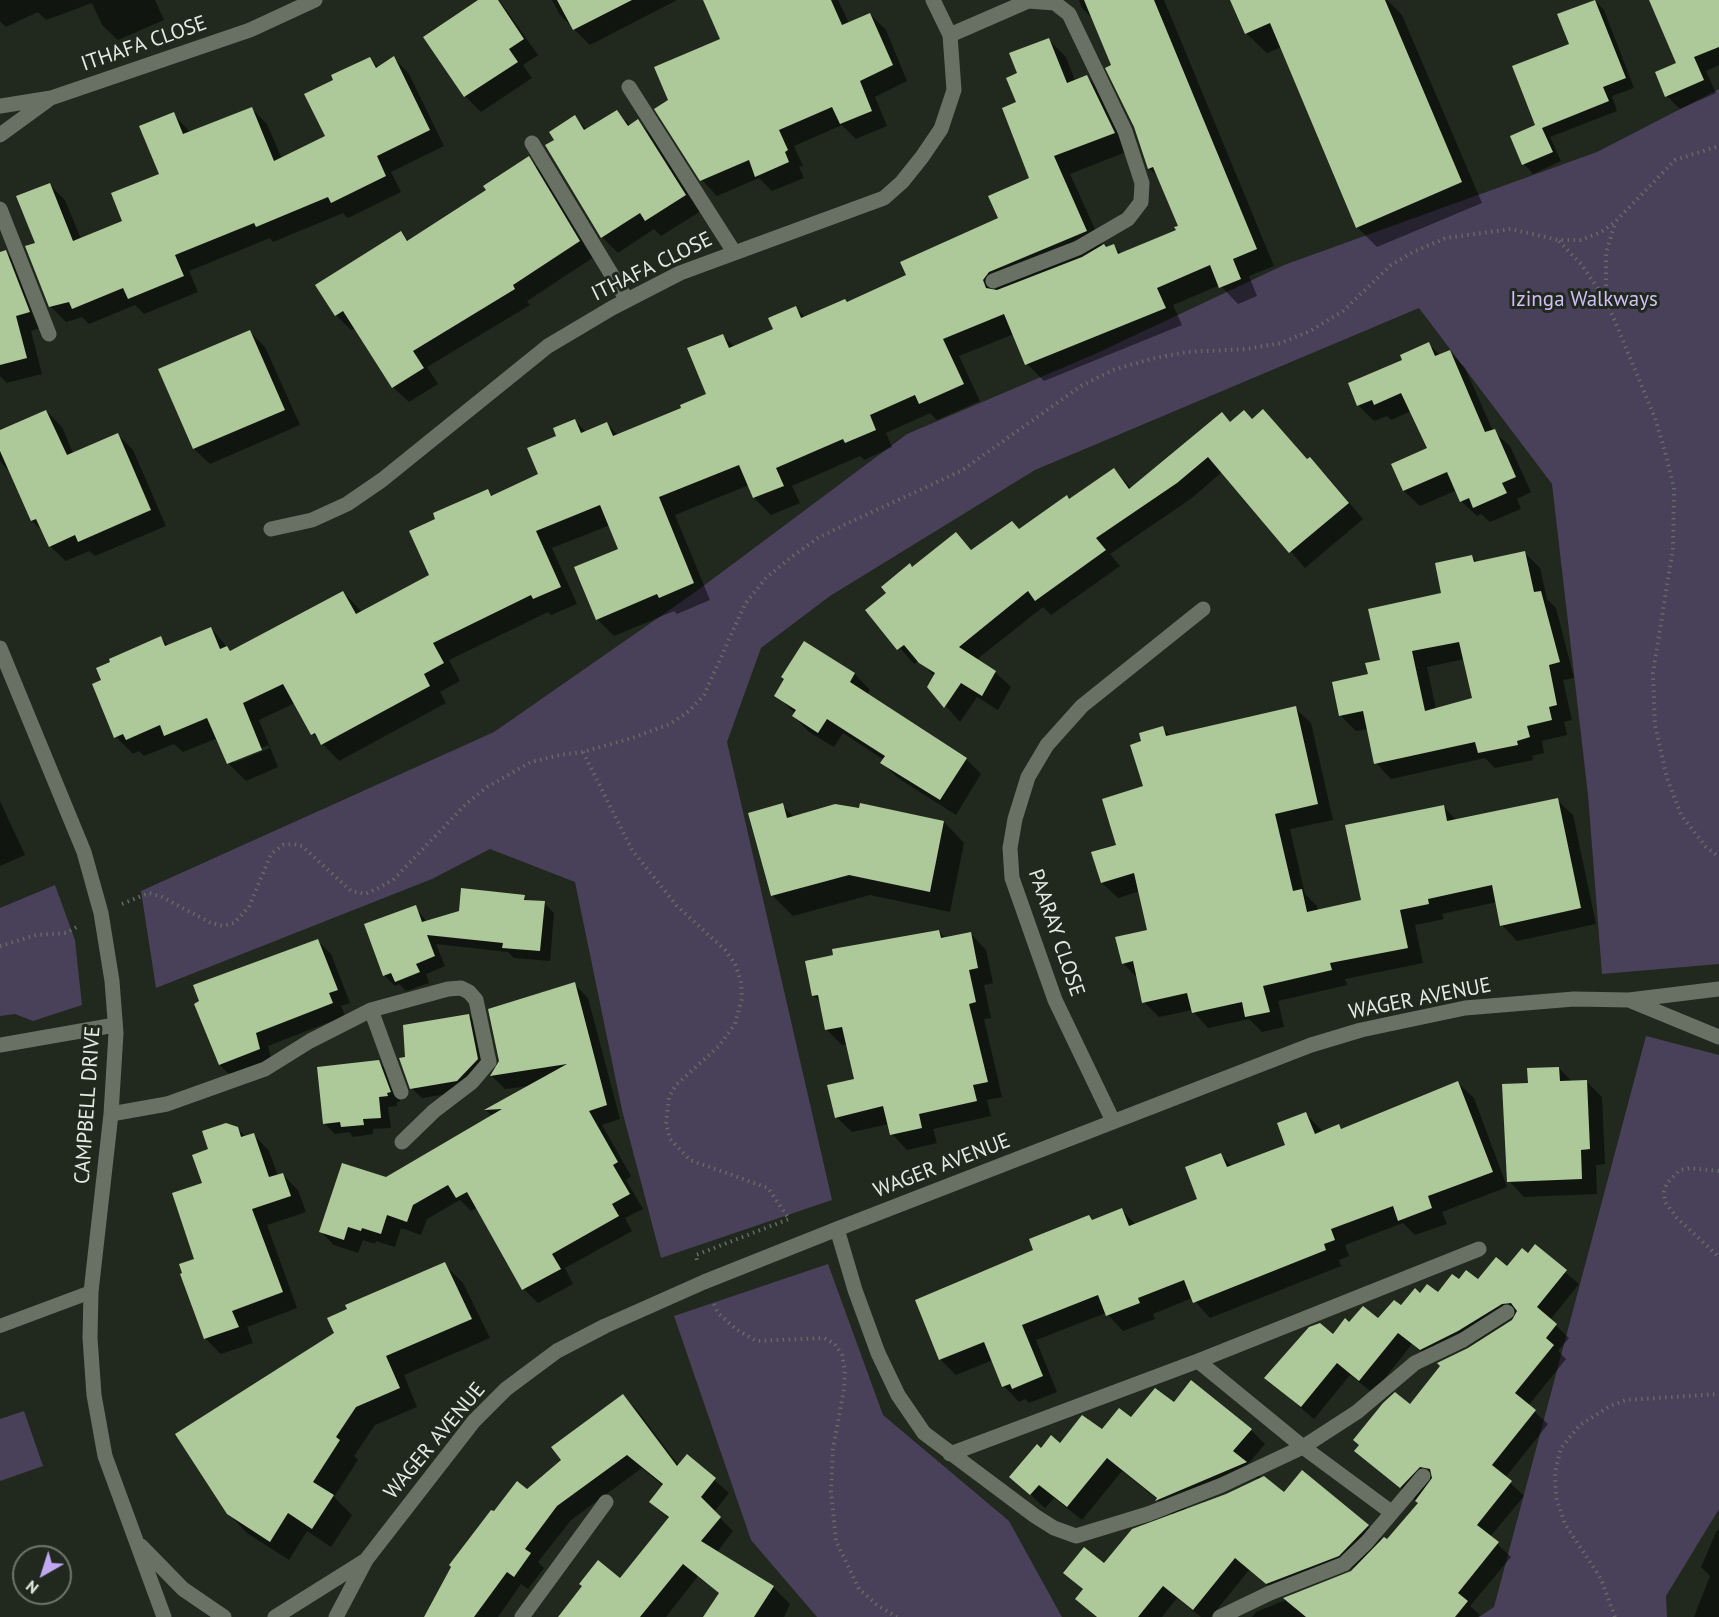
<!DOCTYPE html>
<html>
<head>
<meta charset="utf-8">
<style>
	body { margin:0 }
	#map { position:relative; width:1719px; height:1617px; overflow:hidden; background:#21281d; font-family:"PT Sans",sans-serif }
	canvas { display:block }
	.north { position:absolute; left:12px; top:1545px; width:60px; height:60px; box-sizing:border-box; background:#21281d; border:2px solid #6f756b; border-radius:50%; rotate:219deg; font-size:16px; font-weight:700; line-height:24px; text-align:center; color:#e4e9e1 }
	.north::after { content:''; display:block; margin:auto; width:21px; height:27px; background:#c1a8f3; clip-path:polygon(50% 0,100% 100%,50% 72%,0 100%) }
</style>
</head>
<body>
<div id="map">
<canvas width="1719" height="1617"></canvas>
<div class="north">N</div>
</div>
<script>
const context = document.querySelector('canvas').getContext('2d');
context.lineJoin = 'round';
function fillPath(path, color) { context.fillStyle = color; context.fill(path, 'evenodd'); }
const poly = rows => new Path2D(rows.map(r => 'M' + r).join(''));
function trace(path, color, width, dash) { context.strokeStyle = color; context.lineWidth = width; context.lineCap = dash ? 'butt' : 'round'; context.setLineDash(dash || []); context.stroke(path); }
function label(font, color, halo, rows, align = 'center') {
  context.font = font + ' "PT Sans",sans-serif'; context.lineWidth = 6; context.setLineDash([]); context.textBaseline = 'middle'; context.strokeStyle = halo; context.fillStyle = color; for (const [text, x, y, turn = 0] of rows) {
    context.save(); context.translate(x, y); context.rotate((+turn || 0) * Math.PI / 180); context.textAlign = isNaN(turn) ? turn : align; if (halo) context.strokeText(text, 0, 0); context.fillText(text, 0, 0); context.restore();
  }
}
const green = poly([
	[1719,89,1719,964,1602,974,1588,795,1552,484,1419,308,1035,470,830,596,761,648,727,742,832,1200,661,1258,622,1110,575,882,490,849,432,879,156,988,141,891,494,732,698,590,907,434,1095,354,1284,265,1597,152],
	[55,885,75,940,82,1005,33,1021,15,1014,0,1016,0,908],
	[1646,1036,1719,1055,1719,1509,1666,1596,1667,1617,1479,1617,1494,1607],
	[828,1264,883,1415,1009,1521,1062,1617,817,1617,751,1540,674,1316],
	[24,1411,43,1466,0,1481,0,1419]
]);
const shadow = poly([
	[0,0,155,0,164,20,118,40,102,25,92,3,46,20,38,12,6,27,0,21],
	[481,0,499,0,538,55,523,65,532,78,481,112,465,96,425,37],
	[552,0,677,0,590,45,560,15],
	[705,0,838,0,849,23,870,14,886,30,907,81,875,97,887,126,856,139,842,125,794,146,803,166,799,167,804,178,772,191,759,178,717,196,702,180,670,101,722,40],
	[1079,0,1164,0,1274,266,1249,276,1257,296,1238,304,1220,285,1173,305,1182,325,1044,381,1027,364,1014,334,959,356,980,401,937,420,930,413,886,433,892,447,864,460,860,456,792,486,800,503,771,515,754,498,749,485,675,515,710,600,677,614,674,611,614,636,597,619,620,549,610,525,552,548,577,604,551,615,548,612,449,660,460,681,440,692,446,703,339,761,313,734,295,703,259,720,278,767,246,781,228,763,218,738,183,752,174,744,144,756,139,751,133,754,116,737,103,681,161,638,169,646,211,628,231,652,343,592,362,612,431,576,437,520,488,491,493,497,540,475,558,437,575,421,586,432,607,424,619,436,683,409,708,395,722,335,735,347,775,330,796,308,806,318,848,303,908,276,1000,219,1031,179,1018,103,1019,74,1049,40,1066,57,1075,81,1087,77,1104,94,1131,150,1070,174,1103,247,1107,249,1113,246,1122,254,1178,231,1180,227,1159,178,1149,168,1094,20,1082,8],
	[268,745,270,748,234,763,234,760],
	[1232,0,1387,0,1402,15,1482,203,1377,247,1357,227,1282,47,1267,53,1246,33],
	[1650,0,1719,0,1719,65,1706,71,1716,93,1680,109,1667,96,1678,64],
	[1595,1,1604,10,1634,88,1612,96,1617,111,1550,137,1561,161,1533,174,1524,164,1537,126,1571,45],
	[394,58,409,74,444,146,391,172,401,192,348,218,343,213,273,242,270,238,189,271,198,292,144,314,135,305,89,324,82,317,66,322,50,306,38,244,49,184,65,200,81,239,124,222,161,175,173,114,191,133,252,109,267,124,282,159,327,137,335,81,370,59,379,68],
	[617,112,631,126,638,121,653,137,701,211,661,236,654,229,618,253,602,237,556,140,575,117,587,130],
	[528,158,544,174,594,257,527,301,530,305,427,367,438,384,409,402,393,387,355,328,351,330,336,315,400,233,409,241,488,190],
	[5,252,21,268,44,327,31,331,42,374,7,383,0,376,0,254],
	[250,332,265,347,300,425,210,464,194,449,160,370],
	[1429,344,1441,356,1450,352,1465,368,1493,431,1510,446,1531,492,1517,499,1521,509,1490,522,1481,514,1477,516,1461,501,1457,490,1420,506,1404,491,1393,465,1429,449,1411,411,1391,420,1387,416,1374,421,1358,405,1403,361],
	[46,411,62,427,73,453,117,434,133,450,166,526,95,556,89,551,66,561,50,546,44,533,32,521,12,475,0,461,0,431],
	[1263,411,1308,460,1310,459,1325,474,1363,519,1305,568,1222,472,1192,498,1110,554,1120,566,1051,615,1043,607,976,660,995,672,1011,687,998,710,977,697,960,722,928,686,935,677,919,660,914,664,867,610,956,534,972,551,1020,530,1070,501,1114,469,1132,489,1231,423,1252,420],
	[1525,553,1540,568,1547,599,1556,608,1574,678,1563,680,1572,720,1564,722,1567,735,1542,741,1544,753,1532,756,1533,760,1495,768,1485,758,1391,779,1376,763,1368,729,1356,731,1340,715,1369,676,1442,594,1472,556,1478,563],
	[1465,659,1474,699,1436,709,1427,667],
	[804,643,855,674,870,690,867,695,966,759,981,774,956,815,898,778,882,763,884,760,843,733,834,747,809,732,794,716,796,714,776,695],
	[1295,708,1311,723,1333,820,1290,829,1305,894,1317,906,1318,911,1363,901,1443,806,1457,821,1557,800,1573,815,1596,924,1517,941,1502,925,1497,902,1442,914,1444,919,1415,925,1423,963,1345,979,1347,985,1278,1001,1284,1027,1262,1032,1249,1019,1208,1028,1192,1010,1159,1017,1144,1002,1138,979,1123,963,1149,931,1140,891,1118,898,1102,883,1145,787,1143,742,1162,728,1171,736],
	[0,801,25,855,0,866],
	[782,805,794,817,944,822,964,843,950,912,870,895,793,916,773,896],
	[524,897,529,902,544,903,554,913,550,961,514,958,508,952,436,944,445,966,426,974,429,983,406,991,399,984,395,986,385,976,366,925,415,907,427,922],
	[939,931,946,939,971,934,986,950,993,983,984,985,991,1018,984,1019,1002,1097,987,1100,991,1116,933,1129,937,1143,907,1150,892,1134,889,1124,852,1132,836,1117,856,1080,847,1044,842,1045,827,1030,821,1003,813,995],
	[318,941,331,954,350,1003,341,1006,345,1016,268,1046,272,1062,233,1078,220,1065,196,1005],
	[574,984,588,998,620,1119,602,1125,631,1176,626,1180,643,1209,625,1218,632,1231,565,1268,573,1284,538,1303,524,1289,478,1207,471,1211,460,1200,427,1219,421,1235,401,1228,395,1247,376,1241,375,1244,363,1240,358,1253,334,1245,320,1231,386,1179,492,1116,486,1110,530,1086,505,1089,492,1076,500,1061],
	[468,1015,479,1026,488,1070,467,1091,422,1098,411,1088,407,1059],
	[378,1062,389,1072,400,1102,397,1102,397,1106,388,1107,391,1128,373,1129,373,1134,353,1137,349,1132,335,1134,325,1124],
	[1559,1068,1572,1082,1586,1081,1602,1097,1605,1164,1596,1165,1597,1194,1524,1197,1509,1181,1529,1084],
	[1458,1083,1474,1098,1507,1187,1442,1212,1447,1224,1415,1235,1403,1223,1345,1245,1349,1256,1339,1260,1341,1266,1210,1318,1192,1298,1153,1314,1155,1319,1123,1331,1106,1313,1036,1340,1057,1392,1029,1403,1025,1399,1019,1402,1004,1386,993,1360,956,1375,940,1359,1035,1251,1089,1217,1094,1221,1122,1210,1136,1225,1199,1200,1221,1155,1233,1167,1287,1146,1306,1114,1323,1132,1339,1126,1343,1130],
	[237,1128,246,1137,254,1135,269,1151,278,1176,282,1174,298,1190,306,1212,267,1225,297,1308,247,1327,253,1343,221,1354,206,1339,182,1275,196,1260,210,1150],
	[1535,1247,1579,1284,1550,1320,1569,1338,1558,1351,1566,1359,1528,1406,1548,1424,1505,1478,1524,1496,1490,1537,1511,1557,1470,1606,1480,1615,1478,1617,1252,1617,1256,1612,1349,1574,1357,1566,1280,1596,1249,1570,1211,1617,1201,1617,1177,1598,1162,1617,1096,1617,1077,1599,1084,1590,1065,1572,1104,1566,1172,1516,1158,1500,1122,1471,1082,1520,1054,1498,1045,1508,1011,1477,1041,1450,1102,1431,1174,1404,1251,1430,1265,1444,1247,1465,1262,1479,1284,1494,1368,1526,1383,1541,1387,1541,1419,1503,1356,1451,1410,1406,1469,1350,1513,1321,1516,1316,1472,1344,1434,1362,1412,1344,1373,1393,1350,1375,1314,1419,1266,1378,1290,1349,1292,1351,1333,1336,1350,1324,1379,1320,1420,1295,1438,1294,1459,1281,1478,1281,1507,1268,1528,1255],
	[1257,1478,1258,1480,1226,1495,1187,1510,1186,1507],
	[444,1264,463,1283,490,1338,404,1375,417,1407,375,1425,354,1456,358,1460,334,1497,352,1515,331,1547,307,1531,289,1560,247,1533,228,1513,349,1310],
	[623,1396,637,1410,679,1466,687,1456,729,1493,714,1512,733,1531,715,1555,720,1560,703,1581,698,1576,666,1617,560,1617,620,1580,669,1519,651,1502,663,1486,642,1468,571,1520,538,1562,544,1568,528,1589,521,1584,498,1617,426,1617,527,1491,563,1460],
	[1717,1530,1719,1531,1719,1617,1694,1617,1710,1576,1701,1567],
	[773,1587,790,1604,784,1617,705,1617]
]);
const building = poly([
	[478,0,498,0,524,39,509,49,518,62,464,97,423,37],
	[557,0,632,0,573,30],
	[703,0,831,0,842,25,870,13,893,65,860,81,872,111,840,124,832,107,779,130,788,150,785,152,789,162,755,177,749,160,700,181,654,109,668,100,654,67,720,39],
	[1084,0,1154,0,1257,249,1233,259,1241,279,1219,288,1210,265,1157,288,1166,308,1025,365,1004,314,943,339,964,384,919,404,915,395,870,415,876,430,845,443,843,439,776,468,784,486,753,498,739,465,659,497,694,583,659,598,657,594,596,620,574,567,618,549,600,505,536,531,561,587,533,599,531,595,433,643,444,663,424,674,430,686,321,745,315,733,311,735,283,684,243,703,262,750,227,764,207,718,164,736,160,725,126,740,123,734,114,738,92,684,101,680,96,668,110,662,109,659,161,636,165,646,211,627,220,649,227,646,230,651,343,591,356,614,429,575,409,531,435,519,433,513,488,489,491,496,538,474,527,448,556,436,553,428,575,419,581,433,607,422,613,436,681,408,680,405,706,394,687,348,723,334,729,348,773,329,768,318,796,306,801,318,845,299,847,302,906,275,900,262,998,218,988,196,1029,178,1002,108,1016,102,1006,78,1017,73,1009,53,1049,38,1067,83,1087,75,1115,133,1054,156,1087,231,989,272,983,280,986,288,997,290,1082,257,1104,244,1106,247,1114,244,1118,254,1176,230,1174,227,1178,226,1153,167,1148,169,1134,127,1105,68,1111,65],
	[1230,0,1385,0,1462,182,1356,228,1270,23,1245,34],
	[1595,0,1626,78,1603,87,1609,101,1542,128,1553,152,1522,165,1510,136,1535,125,1512,66,1569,44,1557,14],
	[1649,0,1719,0,1719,47,1694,57,1704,80,1665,97,1655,72,1676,63],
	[394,56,430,130,377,156,386,176,331,203,328,197,256,227,254,223,175,255,184,276,128,299,123,288,72,309,69,302,49,307,25,246,35,243,16,196,50,183,73,241,122,221,111,193,159,174,139,126,174,112,183,134,252,107,274,161,325,136,304,94,333,80,331,75,370,57,376,68],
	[617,110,628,126,638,119,686,195,645,221,640,213,601,238,545,145,554,140,549,132,575,115,584,130],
	[529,156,580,241,513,285,515,289,413,351,424,368,392,388,343,311,335,316,315,285,401,231,407,241,486,190,483,186],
	[6,250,30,312,16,316,27,358,0,365,0,252],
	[250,330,285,410,193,449,158,369],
	[1429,342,1435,356,1450,350,1485,432,1495,429,1516,477,1502,483,1507,493,1473,508,1469,498,1460,502,1447,472,1403,491,1391,464,1427,448,1401,393,1374,405,1372,400,1357,406,1348,383,1402,360,1400,355],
	[1263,409,1307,459,1310,457,1349,503,1289,553,1208,457,1177,483,1096,538,1106,550,1035,601,1028,591,959,647,996,671,982,696,961,683,944,708,927,687,935,673,919,663,904,645,897,650,865,610,886,593,881,587,910,563,912,567,956,532,971,550,1012,521,1019,529,1067,495,1069,499,1114,468,1129,489,1222,412,1230,422,1244,410,1252,419],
	[46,410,67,455,118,433,151,510,78,542,75,535,49,547,36,519,31,521,0,451,0,430],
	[1525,551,1534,592,1541,591,1560,662,1549,665,1557,705,1549,707,1552,720,1527,726,1530,737,1517,741,1518,745,1478,753,1475,742,1374,764,1363,711,1339,716,1332,682,1368,674,1365,663,1380,660,1368,609,1441,593,1435,563,1472,555,1474,562],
	[1459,642,1472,698,1425,711,1412,651],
	[804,641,855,673,850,682,967,758,940,800,880,763,885,756,827,719,818,733,792,716,796,710,774,696,784,679,781,677],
	[1296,706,1318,804,1275,814,1293,891,1302,889,1307,912,1361,900,1345,825,1444,805,1447,821,1558,798,1581,908,1500,926,1492,885,1428,899,1429,904,1400,910,1408,948,1330,963,1332,970,1263,986,1270,1012,1245,1017,1242,1002,1192,1013,1187,993,1142,1003,1133,961,1122,964,1115,937,1147,930,1134,873,1101,883,1091,852,1116,845,1102,799,1143,786,1130,745,1141,741,1139,733,1163,726,1166,736],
	[783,803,787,818,835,804,859,808,860,803,944,821,930,892,849,875,771,896,748,813],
	[461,888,525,895,524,900,545,901,540,951,502,948,503,943,427,935,435,956,416,964,420,972,395,982,391,973,383,976,364,924,416,905,422,922,459,911],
	[939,930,941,938,971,932,978,968,969,970,976,1002,969,1004,988,1082,973,1085,977,1101,919,1114,922,1128,890,1135,883,1106,835,1118,827,1085,854,1079,842,1027,825,1030,818,995,812,996,805,961,833,955,832,949],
	[318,939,338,990,329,993,333,1003,256,1033,260,1049,219,1065,194,1004,199,1001,193,985],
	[575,982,607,1105,589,1111,618,1162,613,1165,630,1194,612,1204,619,1216,552,1254,561,1269,522,1290,467,1192,456,1198,448,1185,413,1205,407,1222,387,1215,381,1234,362,1228,361,1231,348,1227,344,1240,319,1232,342,1163,386,1177,502,1109,484,1110,567,1064,490,1076,499,1061,488,1009],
	[469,1014,478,1059,457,1081,410,1089,399,1058,405,1057,403,1025],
	[379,1060,391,1092,387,1093,388,1096,379,1097,381,1118,363,1119,364,1125,341,1127,340,1122,323,1124,317,1067],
	[1559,1067,1560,1081,1587,1080,1590,1149,1581,1150,1582,1179,1507,1182,1502,1084,1528,1083,1527,1068],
	[1458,1081,1493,1172,1428,1196,1432,1208,1398,1221,1393,1206,1331,1229,1335,1240,1324,1244,1326,1250,1193,1303,1184,1280,1138,1298,1140,1303,1106,1316,1098,1295,1022,1325,1043,1376,1012,1389,1010,1384,1002,1387,984,1342,939,1360,915,1300,1033,1250,1029,1239,1089,1215,1092,1220,1122,1208,1129,1226,1197,1199,1185,1167,1221,1153,1227,1167,1285,1145,1277,1123,1306,1112,1315,1134,1339,1124,1341,1129],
	[226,1123,238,1127,241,1137,254,1133,269,1177,283,1173,291,1196,252,1209,283,1292,232,1311,239,1327,204,1339,180,1274,182,1273,179,1264,194,1259,172,1193,202,1183,192,1155,208,1149,202,1131],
	[1535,1244,1567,1270,1537,1307,1557,1324,1546,1338,1554,1345,1515,1393,1536,1410,1492,1465,1512,1481,1477,1525,1499,1542,1458,1593,1468,1601,1455,1617,1306,1617,1283,1598,1351,1571,1384,1537,1387,1539,1418,1503,1415,1501,1432,1478,1430,1469,1420,1467,1400,1488,1354,1451,1359,1445,1353,1440,1383,1403,1395,1392,1410,1404,1440,1366,1437,1363,1468,1348,1512,1320,1517,1311,1511,1303,1502,1304,1458,1331,1420,1350,1398,1333,1359,1381,1337,1363,1301,1407,1264,1378,1309,1327,1320,1323,1333,1334,1345,1318,1349,1322,1363,1306,1378,1318,1394,1300,1401,1305,1415,1288,1420,1293,1427,1284,1438,1292,1452,1274,1459,1279,1466,1270,1478,1279,1496,1257,1507,1266,1522,1248,1528,1253],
	[445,1262,472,1319,386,1356,400,1388,356,1407,336,1437,340,1440,313,1482,334,1495,312,1529,288,1513,270,1542,227,1514,175,1434,334,1333,327,1318,347,1309,345,1305],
	[1191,1380,1252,1429,1233,1451,1247,1462,1155,1501,1157,1498,1107,1458,1067,1507,1039,1485,1030,1495,1009,1477,1037,1444,1041,1448,1051,1435,1060,1443,1082,1415,1102,1429,1119,1408,1131,1417,1155,1388,1174,1402],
	[623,1394,677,1466,687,1454,716,1478,701,1497,721,1517,701,1541,774,1586,754,1617,703,1617,719,1593,683,1564,640,1617,558,1617,582,1586,579,1584,598,1560,620,1578,669,1517,649,1502,663,1484,627,1455,557,1506,525,1549,531,1553,514,1577,507,1572,474,1617,424,1617,451,1567,449,1565,491,1510,494,1511,517,1481,527,1489,561,1460,551,1447],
	[1302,1470,1369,1525,1339,1556,1266,1584,1235,1558,1193,1610,1163,1586,1138,1617,1097,1617,1075,1599,1083,1589,1063,1573,1084,1547,1104,1563,1132,1529,1226,1494,1264,1476,1284,1492]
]);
const path = poly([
	[1559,241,1581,264,1606,300,1655,418,1665,452,1674,488,1673,548,1653,673,1655,725,1667,778,1681,815,1706,847,1719,857],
	[1606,298,1606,253,1615,223],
	[583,752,632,850,677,906,725,950,735,964,741,981,742,998,735,1024,719,1046,676,1085,669,1097,666,1124,670,1139,690,1160,768,1188,789,1219,696,1255,697,1261],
	[122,904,149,893,162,897,211,923,223,926,234,923,249,907,271,854,283,845,293,844,302,846,351,891,365,894,378,888,393,880,466,804,487,787,531,762,560,755,583,752,632,738,670,724,689,711,704,695,745,604,766,578,790,558,818,538,844,525,961,471,1081,386,1113,370,1151,359,1187,352,1247,349,1281,343,1310,331,1343,311,1391,265,1413,252,1446,238,1511,229,1558,240,1581,240,1601,232,1615,222,1675,160,1719,146],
	[0,946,36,935,66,933,80,925],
	[1719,1171,1690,1168,1680,1170,1667,1183,1664,1192,1665,1202,1677,1218,1719,1257],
	[714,1304,718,1313,737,1330,756,1341,824,1338,835,1344,842,1355,845,1371,844,1389,833,1449,831,1491,836,1541,859,1589,877,1605,897,1617],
	[1615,1617,1601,1579,1565,1524,1556,1497,1555,1472,1561,1448,1580,1425,1610,1406,1626,1400,1719,1394]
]);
const lane = poly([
	[0,1326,91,1292]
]);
const street = poly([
	[950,35,1028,1,1055,3,1069,14,1125,131,1142,183,1141,202,1128,219,1078,248,993,281],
	[629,87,734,252],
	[0,106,51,98,250,30,315,0],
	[0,135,48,100],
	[532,143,627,300],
	[0,209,49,334],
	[271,529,312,520,347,504,382,480,548,346,612,308,680,273,884,198,902,182,922,157,941,129,954,90,950,35,933,0],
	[0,648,84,852,101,913,112,981,116,1033,111,1114,91,1292,90,1338,94,1395,105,1456,164,1617],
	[1629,1000,1719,1037],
	[371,1010,401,1092],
	[0,1045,115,1025],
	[111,1114,167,1104,265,1069,310,1041,371,1010,448,989,461,988,469,992,476,1000,489,1062,472,1082,434,1111,402,1142],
	[1113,1121,1055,1000,1012,878,1010,848,1015,819,1028,777,1047,745,1082,706,1203,609],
	[837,1229,855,1290,878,1353,898,1395,924,1433,1035,1516,1054,1528,1076,1536,1148,1514,1222,1485,1303,1447,1357,1412,1415,1363,1463,1340,1507,1312],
	[1198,1361,1303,1447,1391,1512],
	[950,1454,1198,1361,1479,1249],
	[141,1546,183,1589,224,1617],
	[275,1617,366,1560],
	[336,1617,366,1560,474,1421,506,1389,557,1351,605,1326,704,1282,837,1229,1311,1045,1361,1030,1465,1008,1574,999,1629,1000,1719,989],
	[522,1617,606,1502],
	[1220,1617,1270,1593,1344,1564,1367,1542,1423,1476]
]);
const streetNames = [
	["ITHAFA CLOSE",144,44,-19],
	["ITHAFA CLOSE",652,267,-26],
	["PAARAY CLOSE",1056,933,71],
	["WAGER AVENUE",1420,999,-11],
	["CAMPBELL DRIVE",88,1105,-86],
	["WAGER AVENUE",942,1166,-21],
	["WAGER AVENUE",435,1441,-50]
];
const parkNames = [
	["Izinga Walkways",1584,300]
];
fillPath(green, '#49405a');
fillPath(shadow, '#0007');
fillPath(building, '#adc899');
trace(path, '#656b62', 4, [1.5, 4.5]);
trace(lane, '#697164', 14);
trace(street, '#697164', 15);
label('21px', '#e4e9e1', '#21281d', streetNames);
label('21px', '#d0bef7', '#21281d', parkNames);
</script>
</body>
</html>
